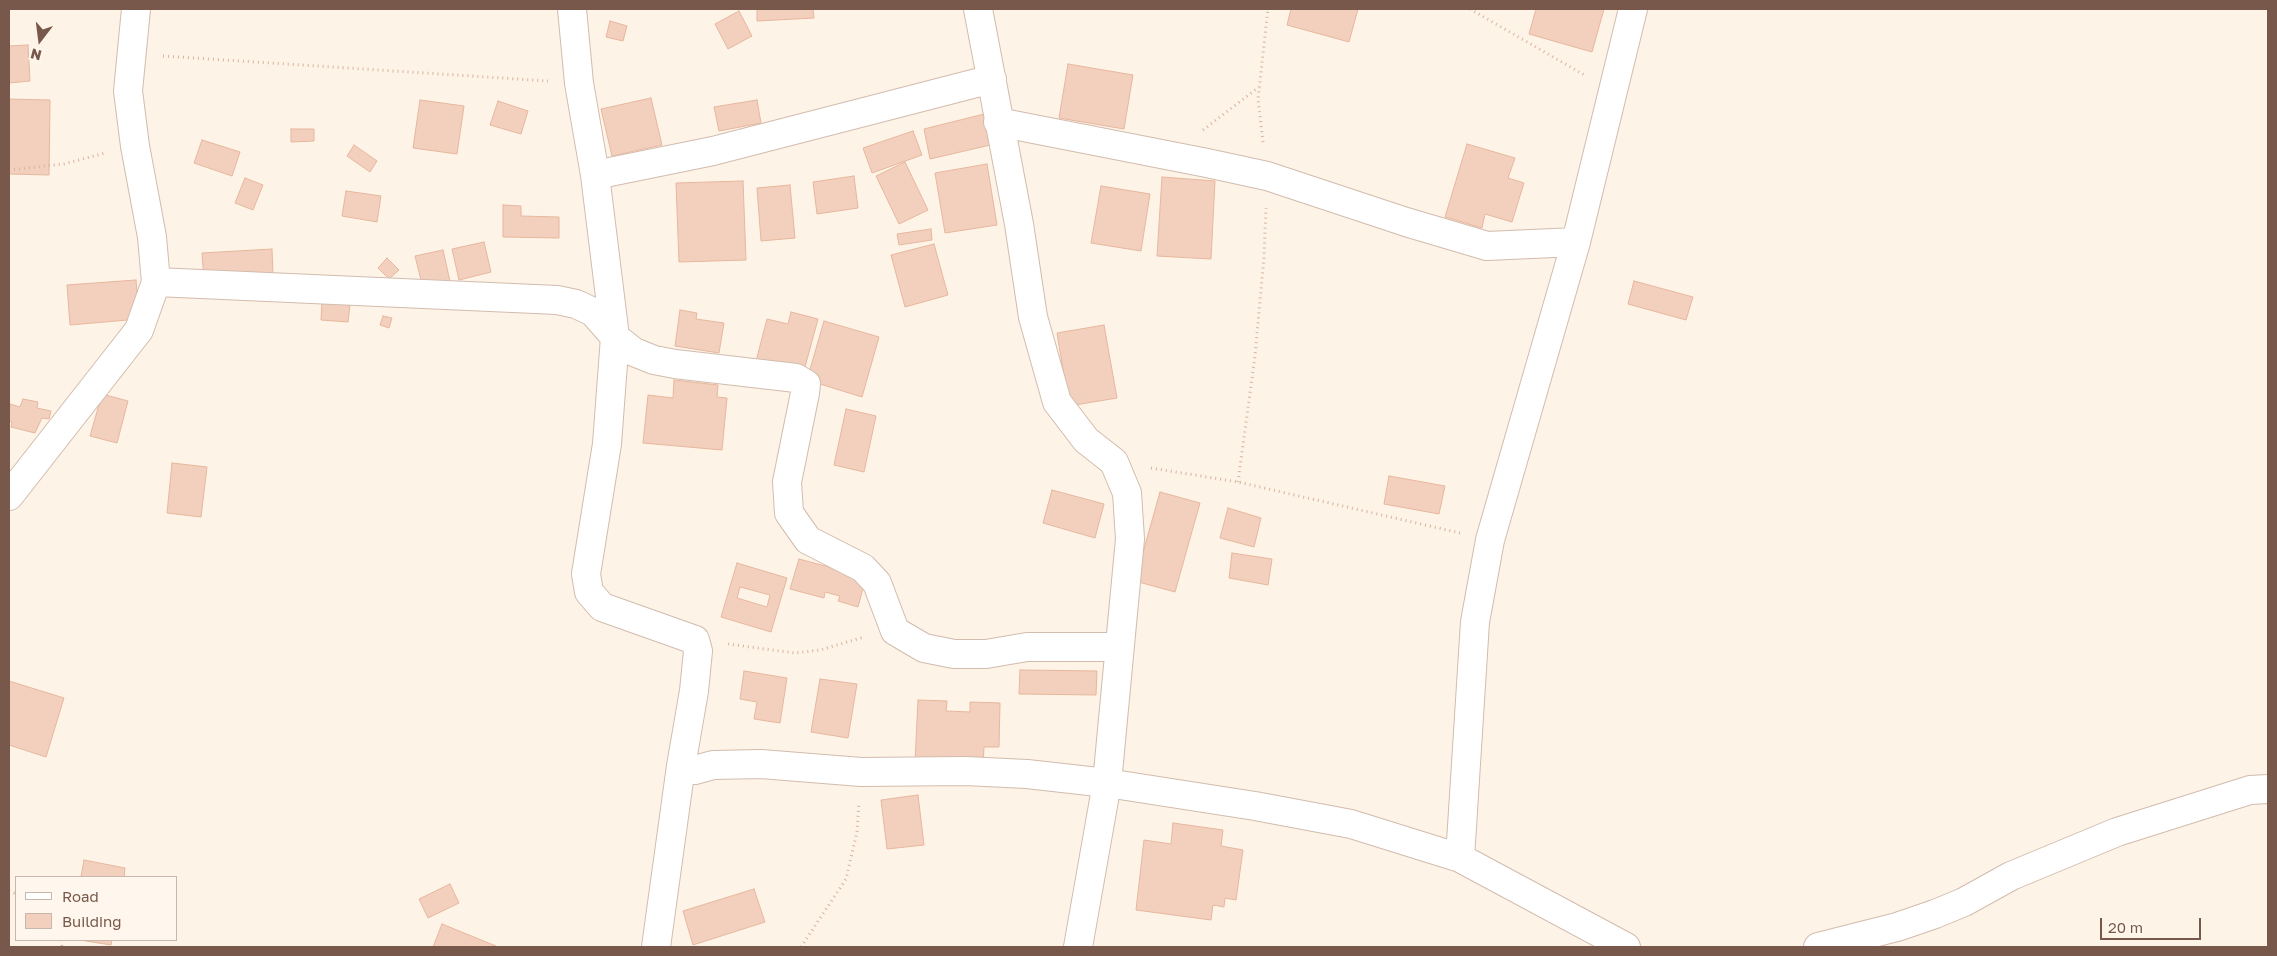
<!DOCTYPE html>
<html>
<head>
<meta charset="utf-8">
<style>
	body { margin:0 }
	#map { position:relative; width:2277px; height:956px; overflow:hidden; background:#fdf3e6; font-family:"Golos Text",sans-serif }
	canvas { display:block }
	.frame { position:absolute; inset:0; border:10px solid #78584a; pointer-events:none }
	.legend { position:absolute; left:15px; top:876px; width:162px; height:65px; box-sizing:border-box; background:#fff7ed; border:1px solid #c9b7ac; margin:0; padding:6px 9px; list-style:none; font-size:15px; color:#78584a }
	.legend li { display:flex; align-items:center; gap:10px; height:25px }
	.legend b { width:25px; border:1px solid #c9b7ac }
	.north { position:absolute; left:15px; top:15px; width:50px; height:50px; -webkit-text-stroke:4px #fff7ed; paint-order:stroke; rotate:195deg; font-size:14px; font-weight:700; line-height:20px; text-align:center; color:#78584a }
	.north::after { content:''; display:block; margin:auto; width:18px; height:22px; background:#78584a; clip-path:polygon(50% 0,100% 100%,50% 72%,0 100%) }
	.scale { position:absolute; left:2100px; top:918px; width:101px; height:22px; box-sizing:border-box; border:2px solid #78584a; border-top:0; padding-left:6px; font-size:15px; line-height:18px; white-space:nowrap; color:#78584a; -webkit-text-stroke:4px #fff7ed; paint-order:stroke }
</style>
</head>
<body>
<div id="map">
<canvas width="2277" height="956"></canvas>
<div class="frame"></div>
<ul class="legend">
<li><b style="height:6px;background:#fff"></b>Road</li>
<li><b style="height:14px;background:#f3d0bd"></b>Building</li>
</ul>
<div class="north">N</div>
<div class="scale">20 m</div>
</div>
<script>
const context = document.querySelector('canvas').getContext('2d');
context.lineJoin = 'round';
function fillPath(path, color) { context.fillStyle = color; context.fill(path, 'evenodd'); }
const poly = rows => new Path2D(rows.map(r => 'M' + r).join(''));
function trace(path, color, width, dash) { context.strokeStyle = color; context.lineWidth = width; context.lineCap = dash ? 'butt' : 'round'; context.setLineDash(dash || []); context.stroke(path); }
const building = poly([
	[757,9,813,9,814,18,757,21,757,9],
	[1291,9,1358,9,1349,42,1287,25,1291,9],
	[1536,9,1604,9,1592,52,1529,34,1536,9],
	[739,11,752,36,728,49,715,24,739,11],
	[610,21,627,26,623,41,606,37,610,21],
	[28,45,30,81,9,83,9,46,28,45],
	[1068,64,1133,75,1124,129,1059,118,1068,64],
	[651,98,662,145,612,156,601,109,651,98],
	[9,99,50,100,49,175,9,174,9,99],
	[420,100,464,106,457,154,413,148,420,100],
	[757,100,761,123,719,131,714,107,757,100],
	[498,101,528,111,521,134,490,125,498,101],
	[992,112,999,143,930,159,924,129,992,112],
	[291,129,314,129,314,141,291,142,291,129],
	[913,131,922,155,872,173,863,148,913,131],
	[202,140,240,152,232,176,194,163,202,140],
	[1467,144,1515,158,1508,178,1524,183,1512,222,1485,214,1482,228,1445,217,1467,144],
	[354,145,377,161,370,172,347,156,354,145],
	[905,162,928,210,899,224,876,176,905,162],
	[987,164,997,225,945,233,935,173,987,164],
	[854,176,858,208,817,214,813,182,854,176],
	[1162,177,1215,181,1211,259,1157,256,1162,177],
	[245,178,263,185,253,210,235,203,245,178],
	[743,181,746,260,679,262,676,183,743,181],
	[790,185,795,238,761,241,757,188,790,185],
	[1101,186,1150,194,1141,251,1091,243,1101,186],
	[346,191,381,196,377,222,342,216,346,191],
	[503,205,521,206,521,216,559,217,559,238,503,237,503,205],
	[931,229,932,240,899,245,897,234,931,229],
	[484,242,491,272,459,280,452,249,484,242],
	[934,244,948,295,905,307,891,255,934,244],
	[272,249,273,276,204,280,202,253,272,249],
	[443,250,451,286,424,292,415,256,443,250],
	[387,258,399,270,389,279,378,268,387,258],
	[136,280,139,319,70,325,67,285,136,280],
	[1634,281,1693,297,1686,320,1628,304,1634,281],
	[322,302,350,305,348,322,321,320,322,302],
	[680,310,697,313,696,319,724,323,719,353,675,346,680,310],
	[791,312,818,319,802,378,755,365,767,319,788,324,791,312],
	[383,316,392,318,389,328,380,325,383,316],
	[824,321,879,337,862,397,807,380,824,321],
	[1104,325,1117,398,1069,406,1057,333,1104,325],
	[674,380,718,385,717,397,727,398,722,450,643,443,648,395,673,398,674,380],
	[102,394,128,401,117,443,90,436,102,394],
	[23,399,38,402,37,408,51,411,49,419,42,418,35,433,11,427,12,422,9,421,10,404,20,407,23,399],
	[846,409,876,416,864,472,834,465,846,409],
	[172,463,207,467,201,517,167,513,172,463],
	[1389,476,1445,486,1439,514,1384,504,1389,476],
	[1052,490,1104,504,1095,538,1043,523,1052,490],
	[1160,492,1200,503,1175,592,1135,581,1160,492],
	[1228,508,1261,518,1254,547,1220,538,1228,508],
	[1232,553,1272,559,1268,585,1229,578,1232,553],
	[799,559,866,577,858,607,838,601,840,596,825,592,824,598,790,589,799,559],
	[737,563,787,578,771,632,721,617,737,563],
	[740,587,770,595,767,607,737,598,740,587],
	[1020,670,1097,671,1096,695,1019,694,1020,670],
	[744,671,787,678,780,723,754,719,757,702,740,699,744,671],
	[820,679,857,684,848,738,811,732,820,679],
	[9,681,64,698,46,757,9,745,9,681],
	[918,700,947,701,946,711,970,712,970,702,1000,703,999,747,984,747,983,765,915,762,918,700],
	[918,795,924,845,887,849,881,800,918,795],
	[1173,823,1223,830,1221,846,1243,850,1236,900,1225,898,1224,907,1213,905,1211,920,1136,910,1144,840,1171,844,1173,823],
	[84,860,125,868,124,877,81,877,84,860],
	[450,884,459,903,428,918,419,899,450,884],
	[754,889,765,922,693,945,683,911,754,889],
	[442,924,496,946,495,947,433,947,442,924],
	[80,940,112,940,111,945,80,940]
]);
const path = poly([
	[1470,9,1586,76],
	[163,56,548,81],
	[1203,130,1259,87],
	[1263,142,1258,99,1268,9],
	[9,170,64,164,105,153],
	[1151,468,1238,482,1460,533],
	[1238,482,1255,356,1264,257,1266,208],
	[728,644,795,653,820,650,864,637],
	[9,891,16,894],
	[61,940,62,947],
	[801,947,846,879,857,832,859,802]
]);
const street = poly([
	[572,9,579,83,595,175,615,337,607,444,586,574,589,592,602,607,695,640,698,651,694,691,681,766,656,947],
	[978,9,1019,224,1033,317,1057,402,1086,440,1114,462,1127,493,1130,539,1107,783,1078,947],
	[998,122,1207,163,1267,176,1406,222,1487,246,1576,242],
	[595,175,713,151,992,79],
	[156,282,557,300,576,304,593,312,615,337,634,352,654,360,675,364,796,378,806,384,805,393,787,482,789,513,808,540,863,568,877,583,895,631,924,648,954,654,986,654,1027,647,1120,647],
	[9,496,139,330,156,282,152,237,135,146,128,91,136,9],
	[681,766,695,770,713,765,761,764,861,772,965,771,1027,774,1107,783,1255,806,1351,824,1460,858,1626,947],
	[1460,858,1475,622,1490,540,1576,242,1633,9],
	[1818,947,1897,927,1935,914,1964,902,2011,876,2117,832,2250,790,2268,789]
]);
fillPath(building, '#f3d0bd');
trace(building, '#e7b69d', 1);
trace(street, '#d2bcae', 30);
trace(path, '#d9b3a0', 3, [1, 4]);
trace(street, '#fff', 28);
</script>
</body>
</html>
